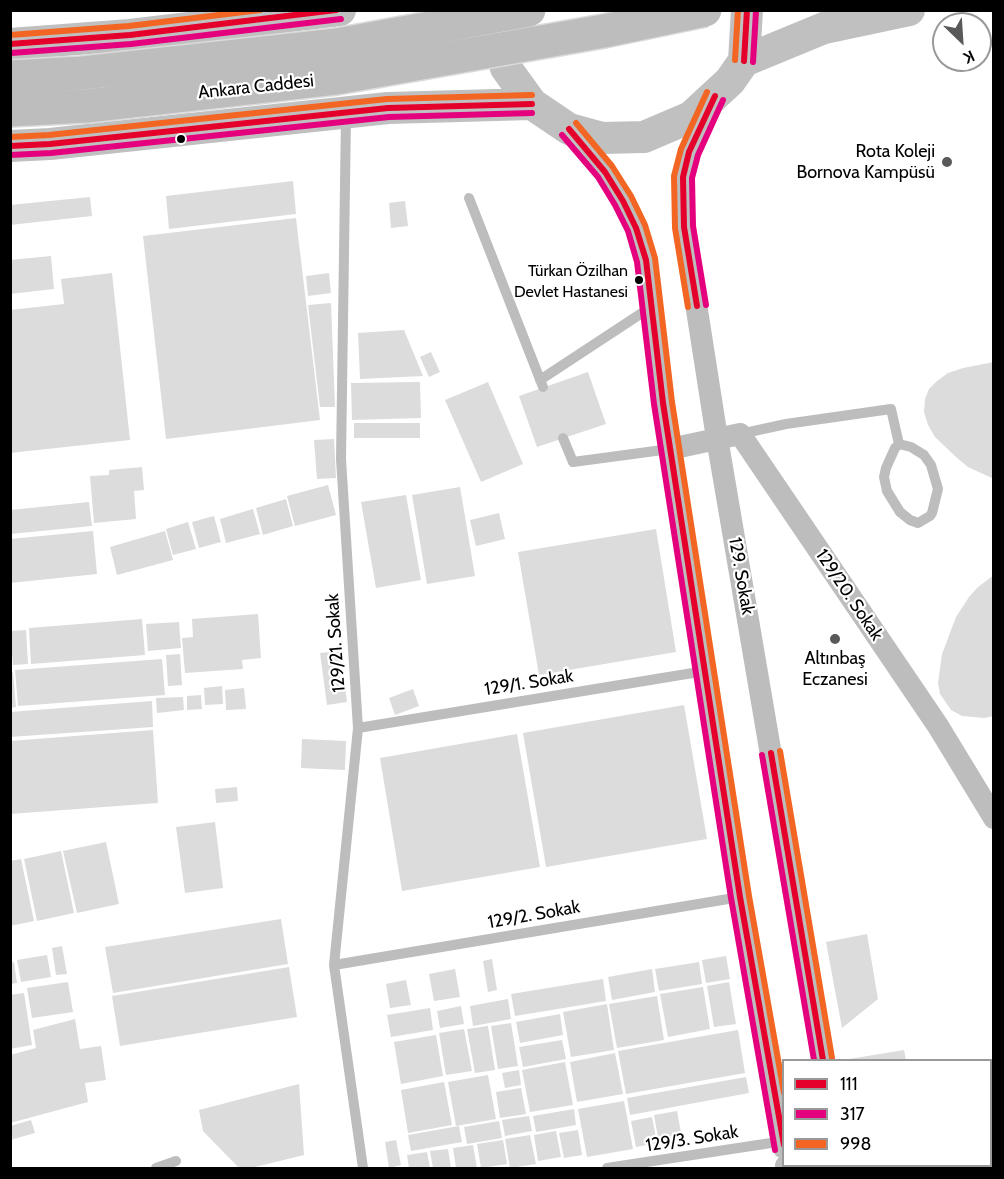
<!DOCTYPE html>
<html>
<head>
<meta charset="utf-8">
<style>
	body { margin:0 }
	#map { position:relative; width:1004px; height:1179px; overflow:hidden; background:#fff; font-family:Cabin,sans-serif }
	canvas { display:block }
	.frame { position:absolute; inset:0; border:12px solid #000; pointer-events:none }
	.legend { position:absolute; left:782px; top:1059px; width:210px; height:108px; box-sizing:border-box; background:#fff; border:2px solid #999; margin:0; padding:8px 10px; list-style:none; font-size:18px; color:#000 }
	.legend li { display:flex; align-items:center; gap:12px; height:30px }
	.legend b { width:30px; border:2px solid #999 }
	.north { position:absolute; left:932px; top:12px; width:60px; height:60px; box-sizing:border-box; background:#fff; border:2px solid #999; border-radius:50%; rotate:155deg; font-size:16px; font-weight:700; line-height:24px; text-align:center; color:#000 }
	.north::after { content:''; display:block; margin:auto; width:21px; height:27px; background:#595959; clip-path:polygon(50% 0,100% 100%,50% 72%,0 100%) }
</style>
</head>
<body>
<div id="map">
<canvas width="1004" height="1179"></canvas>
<div class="frame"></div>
<ul class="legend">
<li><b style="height:8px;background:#e4002b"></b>111</li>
<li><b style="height:8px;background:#e5007d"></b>317</li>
<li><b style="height:8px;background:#f26522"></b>998</li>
</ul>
<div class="north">K</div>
</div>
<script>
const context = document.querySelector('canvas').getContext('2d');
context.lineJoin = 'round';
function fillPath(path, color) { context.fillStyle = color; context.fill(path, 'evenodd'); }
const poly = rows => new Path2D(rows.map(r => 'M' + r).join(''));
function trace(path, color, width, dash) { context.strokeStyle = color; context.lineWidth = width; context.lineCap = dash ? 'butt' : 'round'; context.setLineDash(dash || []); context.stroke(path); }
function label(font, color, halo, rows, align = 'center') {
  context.font = font + ' Cabin,sans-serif'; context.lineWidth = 4.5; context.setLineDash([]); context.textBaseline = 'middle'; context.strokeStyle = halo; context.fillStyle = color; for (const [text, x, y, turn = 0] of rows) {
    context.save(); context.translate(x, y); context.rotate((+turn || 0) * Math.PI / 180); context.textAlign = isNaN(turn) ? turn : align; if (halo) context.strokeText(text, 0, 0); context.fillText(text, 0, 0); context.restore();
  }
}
const building = poly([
	[293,181,296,214,169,229,166,196],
	[90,197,92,216,10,225,10,205],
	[405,201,408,226,391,228,389,203],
	[296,218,320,420,166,439,143,236],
	[51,256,54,289,10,294,10,260],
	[112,273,130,440,10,453,10,310,64,304,61,279],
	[329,273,331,293,308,296,306,276],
	[331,303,335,407,320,407,308,305],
	[404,330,423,376,360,379,358,333],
	[431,352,440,372,429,377,420,357],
	[994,362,994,479,968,467,957,458,935,437,928,425,924,412,925,399,929,389,937,381,948,373,963,368],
	[588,372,606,424,537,447,519,396],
	[420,382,421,418,352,420,351,383],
	[488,382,523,464,481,482,445,400],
	[354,423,420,423,420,438,354,438],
	[334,439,336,478,317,479,314,440],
	[142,467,144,490,134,491,136,519,94,523,90,476,109,475,109,470],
	[328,485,336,515,295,526,287,496],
	[460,487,475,576,427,584,412,495],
	[406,495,421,580,376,588,361,502],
	[286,499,293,526,263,535,256,508],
	[89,502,92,526,10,534,10,510],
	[253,509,260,534,226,543,220,519],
	[499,513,505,539,476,546,470,520],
	[214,516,221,542,199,548,192,522],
	[188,522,196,549,173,555,166,529],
	[656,529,676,652,539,675,518,552],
	[93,531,97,574,10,583,10,539],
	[165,531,173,560,117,575,110,547],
	[994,575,994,716,984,718,962,716,951,710,940,694,938,683,942,654,956,617,969,597,978,587],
	[258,614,261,658,242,660,243,669,185,673,182,638,193,637,192,619],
	[142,619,145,655,31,664,29,628],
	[179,622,181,648,148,651,146,624],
	[26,630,28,664,13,665,10,631],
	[341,651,347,702,327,705,320,653],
	[180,654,182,685,168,686,166,655],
	[162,659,165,695,18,706,15,670],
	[10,672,13,672,16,707,10,708],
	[222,686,223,704,205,705,204,688],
	[244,688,246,709,226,710,225,690],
	[413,689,419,706,395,715,389,698],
	[201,695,202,709,187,710,187,696],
	[183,697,184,710,157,713,156,698],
	[152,701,153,727,10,737,10,712],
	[684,705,707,839,546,867,523,733],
	[153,730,158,803,10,814,10,741],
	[517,734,540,867,402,891,380,758],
	[302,739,346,741,345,770,301,768],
	[237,787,238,801,216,803,215,789],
	[215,822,223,888,185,893,176,827],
	[106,842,119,904,77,913,63,851],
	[61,851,74,913,37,921,24,859],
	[21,859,34,921,10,926,10,861],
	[281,919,288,964,113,993,105,947],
	[867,934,878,999,842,1028,826,942],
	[62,946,67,974,56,975,52,948],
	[47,955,51,977,21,982,17,960],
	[726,956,730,979,706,983,702,960],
	[492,959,497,990,488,992,483,961],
	[14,962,17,983,10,984,10,963],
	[699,962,702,984,659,991,655,969],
	[289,967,297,1017,120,1046,112,996],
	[455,969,460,997,434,1001,429,974],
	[652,969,655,992,612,1000,608,977],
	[603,979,606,1001,515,1016,511,994],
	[406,980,411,1005,390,1008,386,984],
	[68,982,73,1012,32,1018,27,988],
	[729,982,736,1024,714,1027,707,986],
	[703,987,710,1029,668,1037,660,994],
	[24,993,32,1045,10,1049,10,995],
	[657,996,664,1040,617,1048,609,1004],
	[508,999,511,1019,473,1026,470,1006],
	[607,1004,614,1050,571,1057,563,1012],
	[461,1006,464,1024,440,1028,437,1011],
	[430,1008,433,1030,391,1037,387,1015],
	[560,1014,563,1035,520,1043,516,1022],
	[75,1019,80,1049,101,1046,106,1080,85,1083,88,1102,10,1123,10,1055,36,1048,33,1030],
	[511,1023,518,1066,498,1069,491,1026],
	[488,1026,495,1070,475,1073,467,1029],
	[464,1029,472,1071,446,1075,439,1033],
	[738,1030,745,1073,626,1094,618,1051],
	[436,1035,443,1076,401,1084,394,1042],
	[562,1040,566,1059,523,1067,519,1047],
	[904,1050,906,1060,849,1060,849,1059],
	[615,1053,623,1094,577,1102,570,1062],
	[565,1062,573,1105,530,1112,522,1070],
	[519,1070,521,1085,505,1088,502,1073],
	[488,1075,496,1119,456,1126,448,1082],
	[746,1077,749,1093,630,1115,627,1098],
	[444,1082,452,1125,408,1133,401,1090],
	[299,1084,304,1155,251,1168,239,1168,203,1131,199,1110],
	[521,1088,526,1114,500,1118,496,1092],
	[624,1101,633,1149,587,1157,578,1109],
	[574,1109,576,1125,536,1132,533,1116],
	[677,1111,682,1138,659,1143,654,1115],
	[529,1116,532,1131,505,1136,502,1120],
	[652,1117,657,1143,636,1147,631,1121],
	[31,1120,35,1133,10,1140,10,1126],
	[499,1121,502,1138,467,1144,464,1127],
	[459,1126,462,1142,411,1151,408,1135],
	[578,1130,582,1155,564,1158,559,1133],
	[556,1131,561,1157,538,1161,534,1135],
	[530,1135,536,1164,510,1168,505,1139],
	[396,1140,401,1165,389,1168,385,1142],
	[503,1140,507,1164,481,1168,477,1144],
	[473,1145,477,1168,456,1168,453,1148],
	[448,1149,451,1168,433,1168,430,1151],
	[427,1152,430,1168,409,1168,407,1155],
	[895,1166,921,1166,922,1168,896,1168],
	[924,1166,964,1166,964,1167,925,1168]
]);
const lane = poly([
	[346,116,341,459,358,728,334,965,363,1168],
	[469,198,543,387],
	[540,380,651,307],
	[740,434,786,424,891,409,899,444],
	[563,438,573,462,670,449],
	[899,444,911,447,924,455,931,465,938,489,932,513,930,516,918,523,910,520,900,512,887,491,884,477,886,468,895,448,899,444],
	[358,728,705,671],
	[334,965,740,897],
	[990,1089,994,1089],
	[156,1168,176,1161],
	[607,1168,784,1141]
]);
const street = poly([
	[711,104,689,152,683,177,684,227,717,438,823,1060],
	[569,129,605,172,623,201,636,228,646,260,663,403,740,897,784,1148],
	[670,449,740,434,938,726,994,818],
	[786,1166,787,1168],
	[840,1166,841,1168]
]);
const secondary = poly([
	[493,23,506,68,532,104,569,129,602,138,644,137,691,117,730,81,744,61,747,10],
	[10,44,130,35,340,10],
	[744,61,824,28,909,10],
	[10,146,50,144,388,108,532,104]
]);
const highwayBridge = poly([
	[10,77,82,73,337,45,529,10],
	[10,110,87,106,336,78,604,31,705,10]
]);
const bus1 = poly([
	[10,44,130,35,336,10],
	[744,61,747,10],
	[569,129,605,172,623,201,636,228,646,260,663,403,740,897,784,1145],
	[10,146,50,144,388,108,532,104],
	[697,306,684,227,683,177,689,152,715,96],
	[771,753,823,1060]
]);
const bus2 = poly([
	[11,53,131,44,341,19],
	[753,62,756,11],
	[562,135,598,177,615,205,628,231,637,262,654,404,731,898,775,1150],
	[10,155,51,153,389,117,532,113],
	[706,305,693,226,692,178,698,155,723,100],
	[762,755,814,1060]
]);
const bus3 = poly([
	[10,35,129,26,260,10],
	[735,60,738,10],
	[576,123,612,166,631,196,645,225,655,258,672,402,749,896,784,1093],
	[10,137,49,135,387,99,532,95],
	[688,307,675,228,674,176,681,149,707,92],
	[780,751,832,1058]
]);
const markers = [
	[181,139,5,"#000"],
	[947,162,6,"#595959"],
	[639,280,5,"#000"],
	[835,639,6,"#595959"]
];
const busNames = [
	["Türkan Özilhan",628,271],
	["Devlet Hastanesi",628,292]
];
const streetNames = [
	["Ankara Caddesi",256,87,-6],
	["129. Sokak",741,576,80],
	["129/20. Sokak",849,595,56],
	["129/21. Sokak",336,643,-94],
	["129/1. Sokak",529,683,-9],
	["129/2. Sokak",534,915,-10],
	["129/3. Sokak",692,1139,-9]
];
const poiNames = [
	["Rota Koleji",935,152],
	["Bornova Kampüsü",935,173],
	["Altınbaş",835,659,"center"],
	["Eczanesi",835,680,"center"]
];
fillPath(building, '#dcdcdc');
trace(lane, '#bdbdbd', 10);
trace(street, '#bdbdbd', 22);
trace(secondary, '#c0c0c0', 32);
trace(highwayBridge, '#dbdbdb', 36, []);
trace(highwayBridge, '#bdbdbd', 33);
trace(bus1, '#e4002b', 6);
trace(bus2, '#e5007d', 6);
trace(bus3, '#f26522', 6);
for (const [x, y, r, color] of markers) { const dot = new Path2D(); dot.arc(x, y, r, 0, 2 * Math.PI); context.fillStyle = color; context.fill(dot); trace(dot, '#fff', 2); }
label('16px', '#000', '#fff', busNames, 'right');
label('18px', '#000', '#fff', streetNames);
label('18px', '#000', '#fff', poiNames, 'right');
</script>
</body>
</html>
